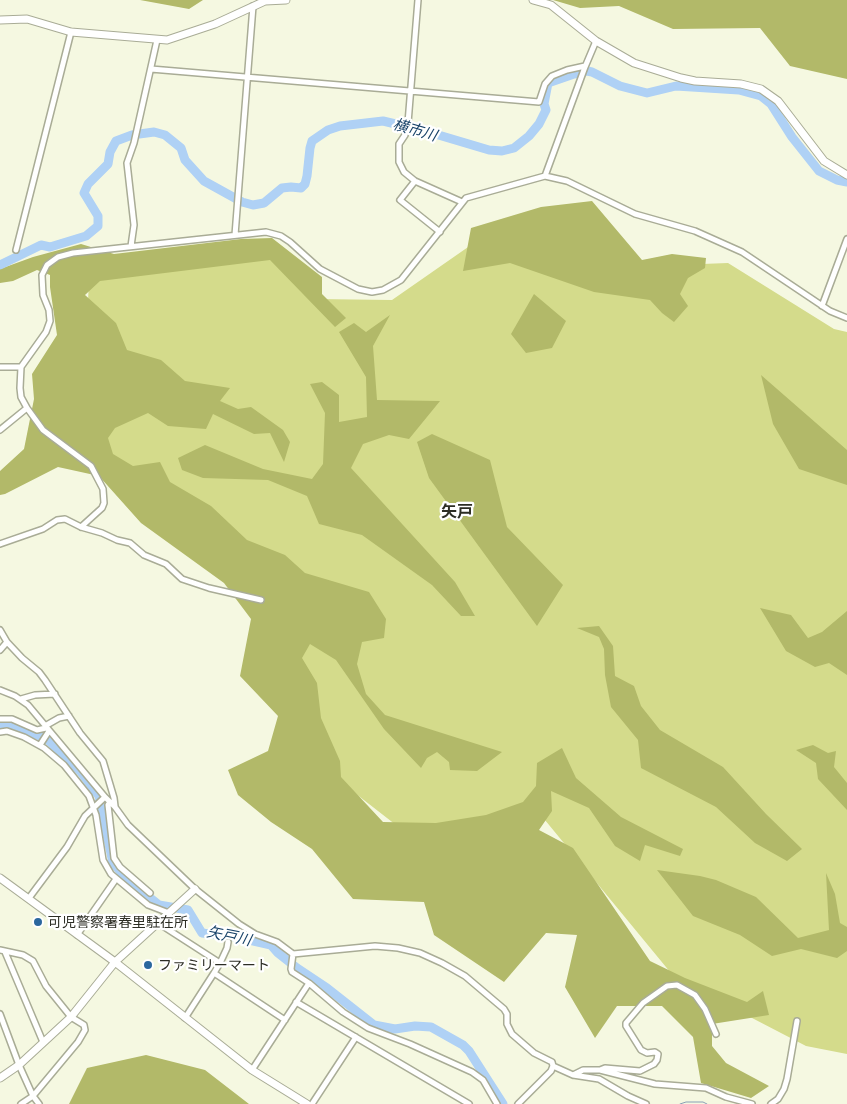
<!DOCTYPE html>
<html>
<head>
<meta charset="utf-8">
<style>
	body { margin:0 }
	canvas { display:block; background:#f5f8e1 }
</style>
</head>
<body>
<canvas width="847" height="1104"></canvas>
<script>
const context = document.querySelector('canvas').getContext('2d');
context.lineJoin = 'round';
function fillPath(path, color) { context.fillStyle = color; context.fill(path, 'evenodd'); }
const poly = rows => new Path2D(rows.map(r => 'M' + r).join(''));
function trace(path, color, width, dash) { context.strokeStyle = color; context.lineWidth = width; context.lineCap = dash ? 'butt' : 'round'; context.setLineDash(dash || []); context.stroke(path); }
function label(font, color, halo, rows, align = 'center') {
  context.font = font + ' Ubuntu,"Noto Sans JP",sans-serif'; context.lineWidth = 4.5; context.setLineDash([]); context.textBaseline = 'middle'; context.strokeStyle = halo; context.fillStyle = color; for (const [text, x, y, turn = 0] of rows) {
    context.save(); context.translate(x, y); context.rotate((+turn || 0) * Math.PI / 180); context.textAlign = isNaN(turn) ? turn : align; if (halo) context.strokeText(text, 0, 0); context.fillText(text, 0, 0); context.restore();
  }
}
const green = poly([
	[471,245,596,268,728,263,834,329,847,332,847,1054,806,1046,675,978,540,814,414,839,315,762,289,642,83,434,89,277,272,255,315,299,392,300]
]);
const forest = poly([
	[140,0,203,0,189,9],
	[553,0,847,0,847,79,790,66,760,28,673,29,619,6,580,8],
	[592,201,642,260,672,254,706,258,705,268,688,278,680,294,688,306,674,322,662,313,650,300,594,292,510,263,463,271,471,228,541,207],
	[272,238,322,277,322,294,346,318,335,327,270,260,100,281,85,295,116,323,127,350,161,360,185,381,230,388,220,401,238,409,251,407,283,430,290,442,284,462,270,433,254,434,213,414,206,429,168,426,148,413,115,428,108,438,113,454,133,466,160,462,170,482,211,506,247,540,285,555,305,573,369,592,386,619,384,638,362,642,357,664,366,694,385,715,502,752,477,771,450,770,449,762,437,752,427,758,421,768,384,729,336,660,310,644,302,658,317,683,321,718,340,761,341,777,383,822,436,823,486,815,523,802,536,786,537,763,562,748,576,778,621,817,683,849,680,856,645,845,640,861,615,846,589,808,551,791,552,811,539,830,573,848,650,961,685,978,747,1002,763,991,769,1015,712,1024,712,1046,726,1063,769,1086,751,1098,701,1083,693,1037,662,1006,617,1006,595,1038,565,987,577,935,546,933,504,982,434,935,424,902,353,899,312,849,271,822,238,795,228,770,268,751,278,716,240,676,251,619,224,583,141,523,99,476,58,467,5,494,0,495,0,471,24,449,34,399,32,374,57,335,50,287,50,275,37,270,13,281,0,283,0,269,33,257,81,244,114,254,241,239],
	[534,294,566,321,552,348,526,353,511,334],
	[390,315,373,346,377,400,440,401,409,439,389,435,363,444,351,468,455,582,475,616,461,616,432,585,362,535,319,524,307,496,268,480,203,478,182,470,178,458,205,445,263,469,312,479,323,464,325,413,310,384,322,382,339,395,339,422,367,417,366,377,339,332,354,323,366,332],
	[761,375,847,450,847,485,799,469,773,424],
	[432,434,490,460,507,527,563,585,537,626,429,478,417,442],
	[760,608,791,615,808,638,822,632,847,611,847,675,829,663,815,667,786,651],
	[599,626,613,646,615,676,634,686,641,706,660,730,723,767,766,814,802,849,787,861,755,843,716,807,641,768,638,740,611,707,605,675,604,649,599,637,577,628],
	[813,745,828,753,836,751,834,767,847,783,847,810,818,779,816,763,796,750],
	[657,870,700,876,716,880,756,897,798,938,829,930,826,873,835,894,840,923,847,927,847,951,837,958,801,949,772,956,740,935,693,916],
	[146,1055,205,1070,249,1104,69,1104,87,1068]
]);
const stream = poly([
	[680,1104,686,1102,703,1102,707,1104]
]);
const river = poly([
	[0,265,41,245,50,247,86,236,98,226,98,216,84,193,88,184,108,164,110,152,116,141,132,135,154,132,165,135,181,148,185,160,204,181,242,202,253,205,264,203,282,188,291,187,301,188,305,184,307,176,310,148,312,141,328,130,340,126,383,121,425,131,489,150,502,151,514,148,529,136,539,124,546,110,544,104,548,83,574,74,587,71,592,72,620,86,647,93,676,86,739,90,761,96,771,104,792,137,819,171,837,180,847,182],
	[0,725,14,725,47,739,81,772,99,796,113,863,129,881,159,905,188,910,202,933,236,937,271,945,278,953,297,968,327,988,374,1025,395,1029,415,1026,431,1027,463,1045,469,1051,503,1104]
]);
const street = poly([
	[418,0,408,123,405,135,399,144,399,162,404,172,415,181,462,202],
	[151,69,539,102,545,84,552,76,567,70,585,66],
	[545,176,585,67,596,41],
	[415,181,400,200,440,232],
	[235,235,253,6],
	[131,246,134,225,127,163,134,143,157,40],
	[16,250,71,32],
	[822,306,847,239],
	[0,367,21,367],
	[0,430,27,408],
	[81,527,102,508,104,503,103,489,91,466,43,430,27,408,21,397,20,388,21,367,46,332,50,321,49,310,43,295,42,275,47,265,58,257,73,253,266,232,281,236,290,242,320,269,358,289,372,292,383,290,401,280,466,198,545,176,567,181,635,214,695,231,742,252,830,311,847,318],
	[0,544,43,529,57,520,65,519,81,527,102,533,117,540,130,543,144,555,166,564,182,579,209,588,261,600],
	[0,630,7,642,22,658,39,672,45,680,80,733,103,761,114,798,115,806],
	[0,650,7,642],
	[0,690,15,696,28,705,105,797,115,807,128,825,195,889,239,924,255,934,277,942,293,954,375,946,398,948,420,953,442,963,465,976,504,1009,507,1014,507,1024,512,1034,534,1053,552,1062,553,1066,573,1075,599,1079,628,1096,646,1104],
	[21,699,35,695,55,694],
	[0,719,12,719,37,730,46,728],
	[45,726,59,718,69,716],
	[0,732,7,731,24,737,44,748,64,765,89,796,96,815,103,860,111,874,148,905,169,913],
	[40,745,49,731],
	[110,802,108,805,114,858,120,867,150,893],
	[29,898,67,847,85,816,105,797],
	[158,923,220,963,227,948,228,942],
	[77,935,116,879],
	[0,950,23,955,33,961,46,986,71,1017,84,1025,85,1030,78,1042,33,1096,21,1104],
	[5,952,43,1042],
	[293,954,291,969,292,972,309,983,343,1012,368,1028,410,1044,472,1072,483,1080,497,1104],
	[220,963,214,973,285,1020],
	[296,1002,469,1104],
	[0,1014,19,1065,33,1096,39,1104],
	[185,1018,214,973],
	[252,1070,309,983],
	[600,1070,655,1084,706,1088,726,1097,752,1104],
	[573,1075,583,1070,600,1070,605,1068,640,1071,654,1064,657,1060,658,1054,655,1052,647,1053,641,1050,626,1026,626,1023,643,1003,667,986,677,985,695,995,705,1009,716,1034],
	[312,1104,356,1037],
	[518,1104,551,1071,553,1066],
	[771,1104,778,1099,784,1089,787,1079,797,1021]
]);
const secondary = poly([
	[533,0,551,5,596,41,634,63,681,78,695,81,741,84,761,89,778,101,824,161,847,175],
	[0,20,27,19,71,32,167,40,215,24,265,1,286,0],
	[0,878,115,962,252,1070,307,1104],
	[0,1078,19,1065,71,1017,115,962,195,889]
]);
const markers = [
	[38,922,5,"#2b679e"],
	[148,965,5,"#2b679e"]
];
const poiNames = [
	["可児警察署春里駐在所",48,922],
	["ファミリーマート",158,965]
];
const waterNames = [
	["横市川",415,130,16],
	["矢戸川",229,936,12]
];
const quarterNames = [
	["矢戸",457,512]
];
fillPath(green, '#d4db8b');
fillPath(forest, '#b2b969');
trace(stream, '#88a0b6', 1);
trace(river, '#afd1f5', 9);
trace(street, '#a9ac96', 8);
trace(secondary, '#a9ac96', 9);
trace(street, '#fff', 5);
trace(secondary, '#fff', 7);
for (const [x, y, r, color] of markers) { const dot = new Path2D(); dot.arc(x, y, r, 0, 2 * Math.PI); context.fillStyle = color; context.fill(dot); trace(dot, '#fff', 2); }
label('14px', '#2c2d24', '#fff', poiNames, 'left');
label('italic 15px', '#184268', '#fff', waterNames);
label('bold 16px', '#2c2d24', '#fff', quarterNames);
</script>
</body>
</html>
